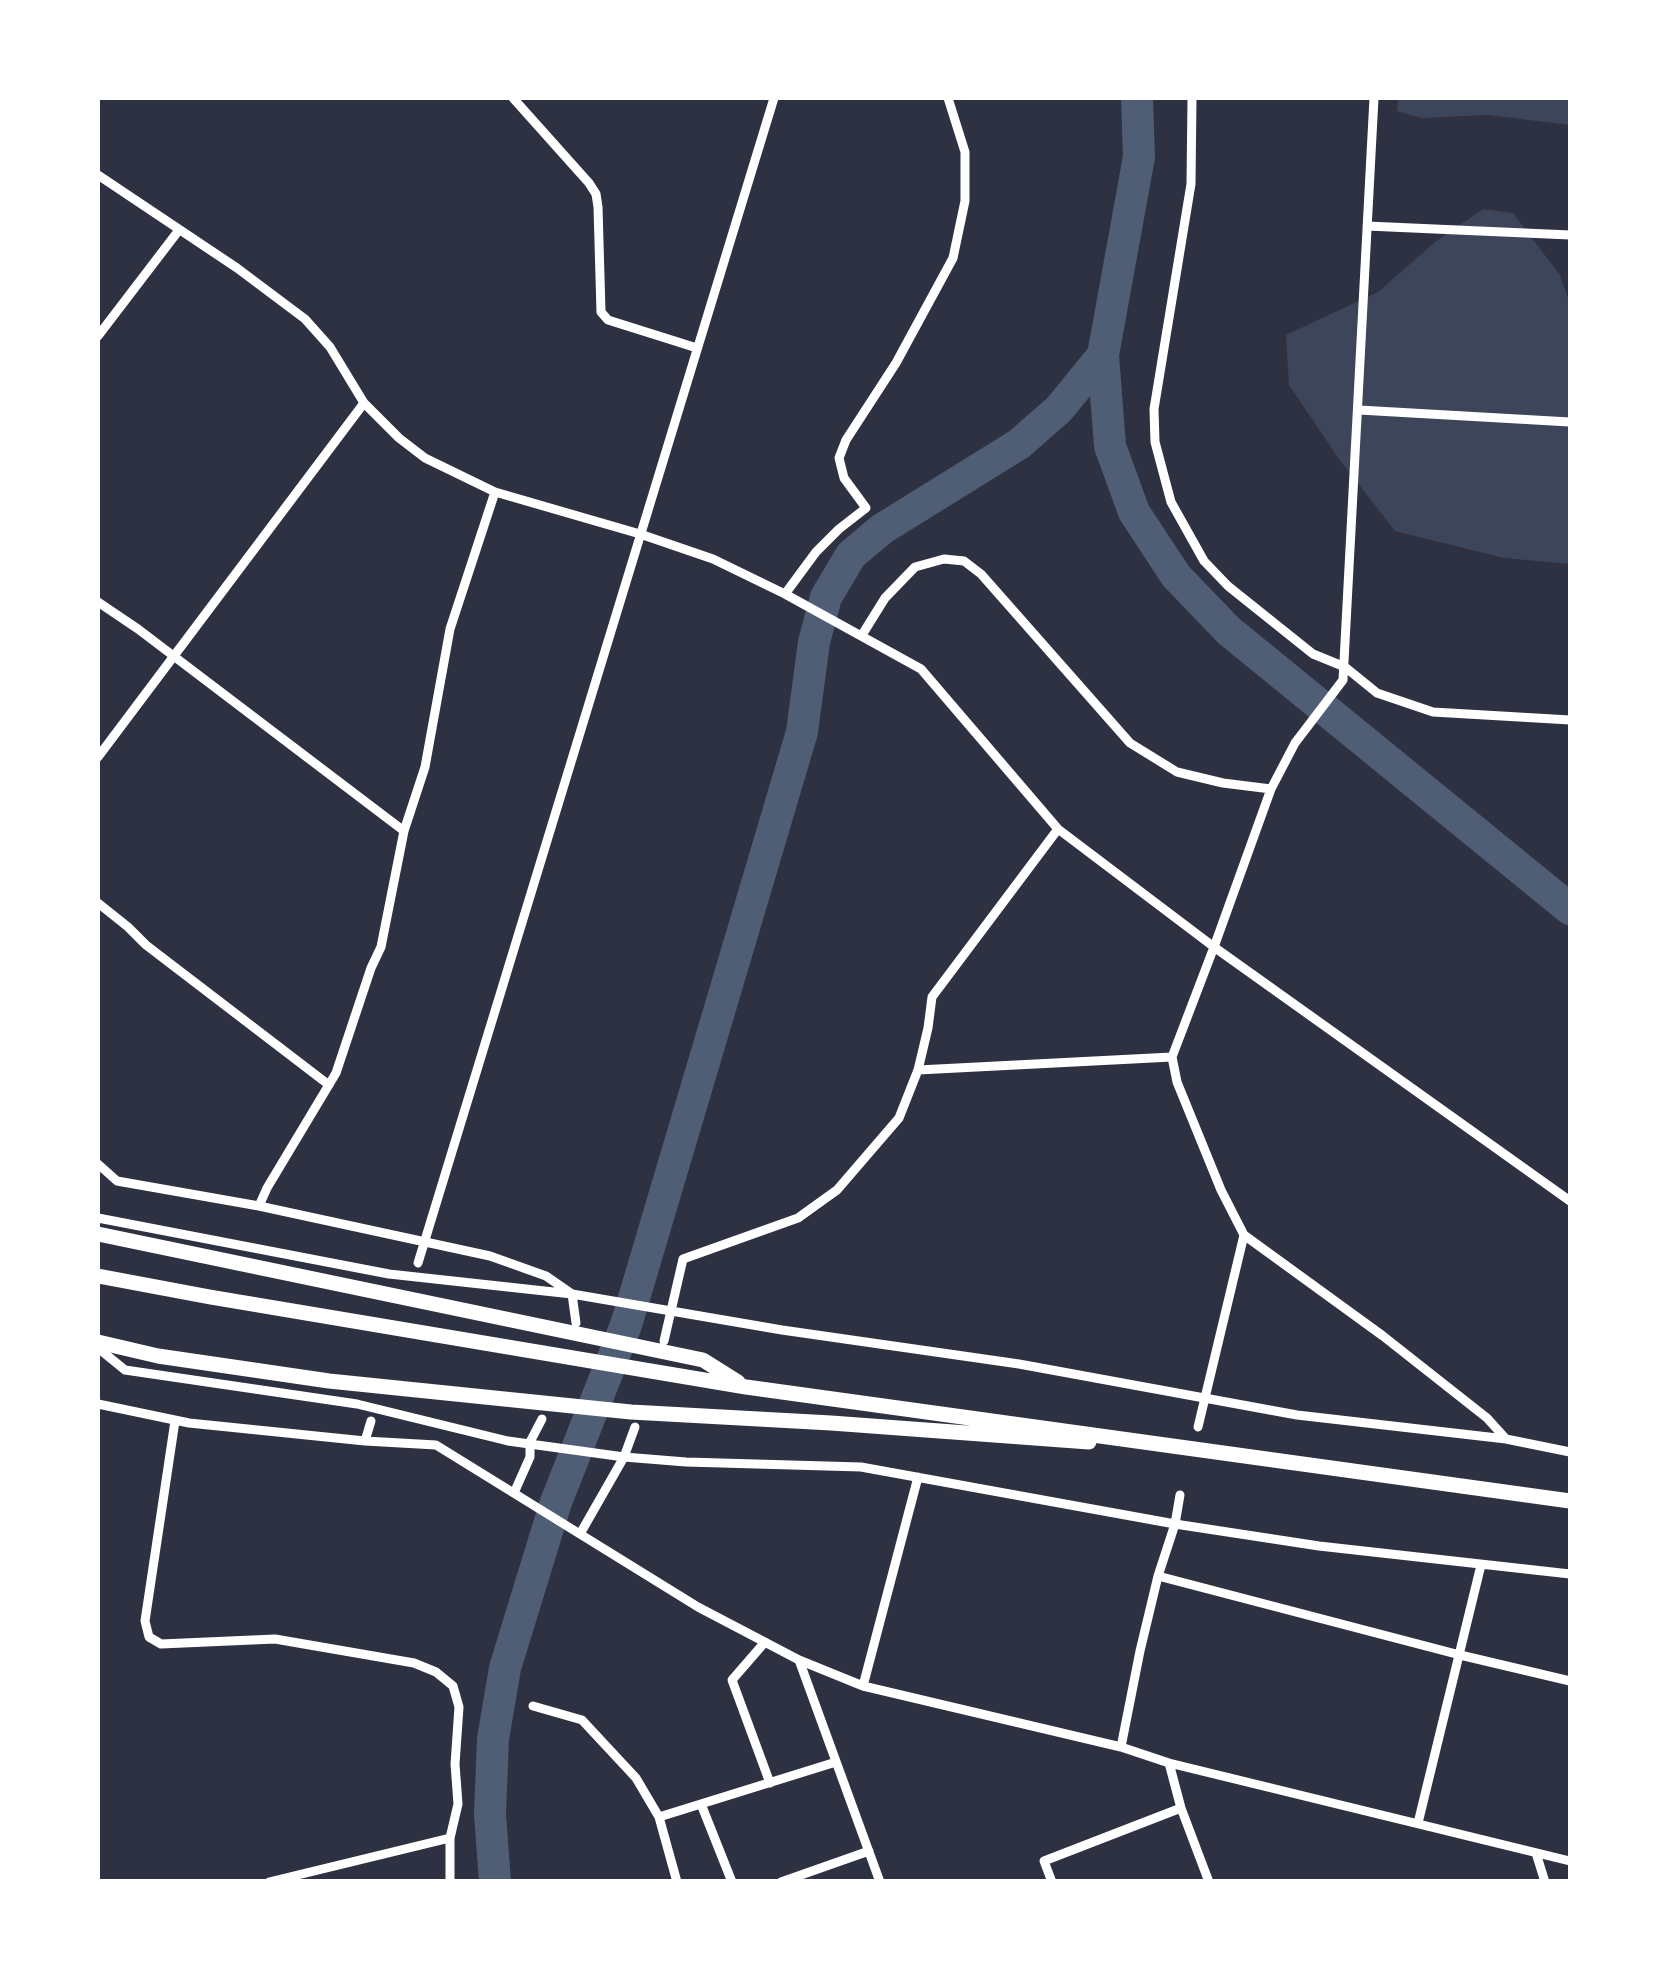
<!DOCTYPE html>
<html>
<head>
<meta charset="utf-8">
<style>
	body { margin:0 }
	#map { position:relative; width:1668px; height:1979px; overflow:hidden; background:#2d3142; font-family:Figtree,sans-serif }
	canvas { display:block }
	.frame { position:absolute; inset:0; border:100px solid #fff; pointer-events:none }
</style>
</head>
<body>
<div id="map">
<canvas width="1668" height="1979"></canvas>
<div class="frame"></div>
</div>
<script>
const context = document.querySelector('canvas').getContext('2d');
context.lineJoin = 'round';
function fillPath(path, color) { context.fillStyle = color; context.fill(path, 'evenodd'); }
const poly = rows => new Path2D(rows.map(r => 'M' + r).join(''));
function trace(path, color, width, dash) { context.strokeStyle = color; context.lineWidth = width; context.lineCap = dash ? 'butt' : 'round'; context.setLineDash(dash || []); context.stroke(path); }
const green = poly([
	[1398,98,1570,98,1570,125,1488,115,1421,118,1397,111],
	[1483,209,1513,213,1560,275,1570,303,1570,564,1504,558,1395,531,1339,459,1289,385,1286,335,1378,292,1435,242]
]);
const river = poly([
	[1137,98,1139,157,1103,355,1110,446,1134,512,1176,576,1229,631,1570,909],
	[495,1882,490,1814,493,1739,505,1668,556,1502,626,1325,802,732,814,642,826,597,851,555,882,529,1019,444,1059,409,1103,355]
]);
const minor = poly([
	[513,98,589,183,596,194,598,207,601,312,608,320,697,348],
	[1192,98,1191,184,1154,409,1155,442,1171,502,1204,561,1228,586,1313,654,1345,667,1377,693,1433,712,1570,720],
	[98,175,237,268,305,319,330,347,364,403,399,438,425,458,495,492,640,534,713,559,785,594,921,669,1058,829,1214,947,1271,789,1295,743,1343,680,1374,98],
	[1367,226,1570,235],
	[98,336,179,230],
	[1359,410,1570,422],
	[785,594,816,552,839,529,866,508,844,478,839,458,846,440,896,363,953,258,965,201,965,152,948,98],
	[98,602,138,629,404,831],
	[862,635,885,598,915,567,944,559,964,561,981,574,1130,743,1177,772,1223,783,1271,789],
	[98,757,364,403],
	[98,903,128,927,146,945,329,1085],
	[918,1070,1172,1057],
	[98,1164,117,1181,259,1206,490,1256,546,1276,572,1294,576,1323],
	[259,1206,267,1188,336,1073,371,968,381,947,404,831,425,767,450,629,495,492],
	[98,1218,389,1274,572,1294,782,1330,1019,1364,1297,1415,1506,1439,1570,1452],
	[418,1263,774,98],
	[664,1341,683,1259,798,1218,837,1190,899,1118,918,1070,928,1028,932,997,1058,829],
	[98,1348,125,1370,357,1404,508,1441,624,1457,686,1462,861,1467,1175,1524,1319,1546,1570,1574],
	[98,1404,189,1423,365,1441,436,1445,698,1607,799,1660,863,1686,1121,1747,1169,1763,1570,1861],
	[175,1421,145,1621,149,1637,161,1644,275,1639,414,1663,436,1672,453,1686,459,1707,455,1764,458,1804,450,1838],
	[1198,1427,1244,1235],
	[1506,1439,1487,1418,1383,1336,1244,1235,1221,1190,1177,1082,1172,1057,1214,947,1570,1201],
	[365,1441,371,1421],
	[514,1493,530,1457,530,1442,542,1419],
	[580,1534,624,1457,635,1427],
	[1158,1576,1460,1655,1570,1681],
	[765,1642,732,1680,770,1783],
	[799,1660,880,1882],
	[863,1686,918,1477],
	[533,1706,582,1720,636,1778,659,1817,677,1882],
	[1121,1747,1140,1651,1158,1576,1175,1524,1180,1495],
	[1169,1763,1181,1808,1209,1882],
	[701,1804,732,1882],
	[659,1817,836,1762],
	[1418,1823,1481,1565],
	[1536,1853,1545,1882],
	[269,1882,450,1838,450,1882],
	[781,1882,869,1851],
	[1052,1882,1044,1861,1181,1808]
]);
const trunk = poly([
	[98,1234,703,1360,738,1382],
	[98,1276,210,1297,746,1387,1570,1501],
	[98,1342,158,1356,329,1381,631,1412,831,1423,1089,1442]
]);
fillPath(green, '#3c4559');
trace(river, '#4f5d75', 32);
trace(minor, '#fff', 9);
trace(trunk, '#fff', 15);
</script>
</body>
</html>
